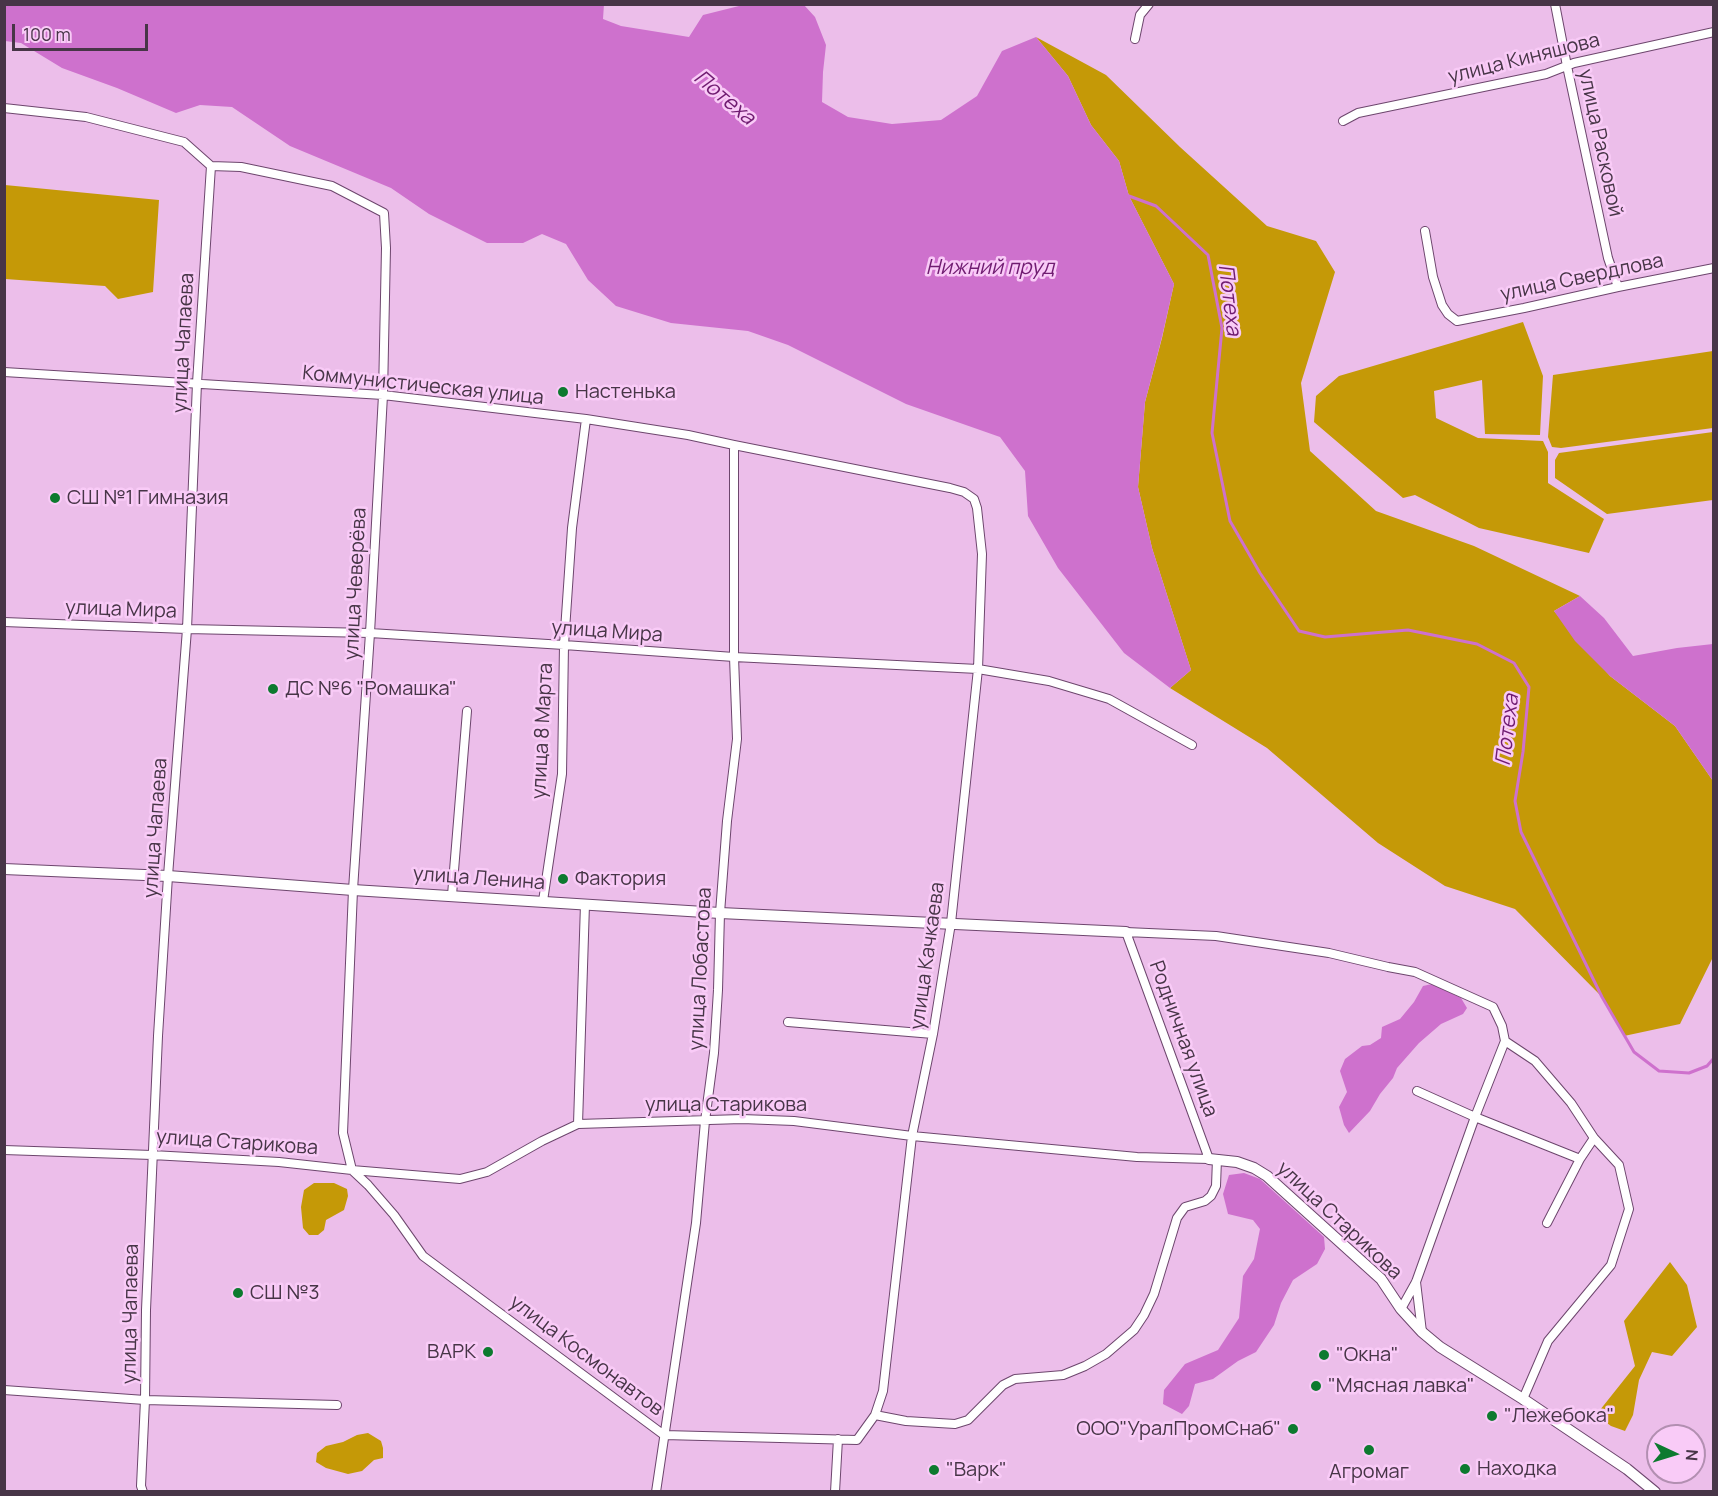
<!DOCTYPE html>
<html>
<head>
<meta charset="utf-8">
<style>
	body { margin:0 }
	#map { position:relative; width:1718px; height:1496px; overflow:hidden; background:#ecbeea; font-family:Manrope,sans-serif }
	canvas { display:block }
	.frame { position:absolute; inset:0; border:6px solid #473547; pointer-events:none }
	.north { position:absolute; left:1646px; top:1424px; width:60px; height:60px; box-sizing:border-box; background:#f9cbf7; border:2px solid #b28fb1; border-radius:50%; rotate:94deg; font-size:16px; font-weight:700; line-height:24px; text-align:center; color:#473547 }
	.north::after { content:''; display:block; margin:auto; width:21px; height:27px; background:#0d7a2f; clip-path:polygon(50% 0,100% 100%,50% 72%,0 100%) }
	.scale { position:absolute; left:12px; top:24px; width:136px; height:27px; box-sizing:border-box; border:3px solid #473547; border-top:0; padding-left:8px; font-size:18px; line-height:21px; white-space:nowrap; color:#473547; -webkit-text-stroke:4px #f9cbf7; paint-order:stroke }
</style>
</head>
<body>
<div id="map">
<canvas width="1718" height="1496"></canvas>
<div class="frame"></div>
<div class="north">N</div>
<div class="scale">100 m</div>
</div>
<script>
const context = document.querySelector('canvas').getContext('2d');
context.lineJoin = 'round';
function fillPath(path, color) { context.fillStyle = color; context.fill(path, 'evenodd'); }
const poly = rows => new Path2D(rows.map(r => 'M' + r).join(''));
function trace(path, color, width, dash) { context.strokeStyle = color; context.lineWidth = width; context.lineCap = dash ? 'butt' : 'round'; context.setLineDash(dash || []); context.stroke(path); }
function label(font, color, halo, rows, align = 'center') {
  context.font = font + ' Manrope,sans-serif'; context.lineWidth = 5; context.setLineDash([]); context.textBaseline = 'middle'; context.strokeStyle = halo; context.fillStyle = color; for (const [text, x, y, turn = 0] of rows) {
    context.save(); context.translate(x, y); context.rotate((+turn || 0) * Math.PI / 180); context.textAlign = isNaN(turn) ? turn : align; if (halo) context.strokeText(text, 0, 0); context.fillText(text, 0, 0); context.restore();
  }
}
const green = poly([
	[1036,37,1106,75,1180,147,1267,226,1316,241,1335,272,1301,383,1310,451,1376,511,1474,546,1580,596,1554,611,1610,676,1675,726,1713,781,1713,957,1680,1024,1624,1036,1602,997,1515,909,1445,886,1378,843,1267,748,1170,688,1191,670,1152,548,1138,487,1145,402,1162,338,1174,284,1129,196,1119,161,1091,125,1068,76],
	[5,185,159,200,153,292,118,299,105,286,5,279],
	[1523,322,1543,376,1540,435,1485,434,1482,380,1434,391,1436,418,1478,438,1543,441,1548,452,1548,483,1604,519,1589,553,1479,528,1415,495,1403,498,1314,422,1316,396,1339,376],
	[1713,351,1713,428,1561,448,1552,447,1548,437,1553,375],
	[1713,432,1713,500,1607,514,1555,478,1555,460,1559,453],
	[314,1183,334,1183,347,1189,348,1196,344,1210,326,1220,324,1230,318,1235,309,1235,303,1228,301,1207,304,1190],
	[1670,1262,1687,1285,1697,1327,1672,1356,1652,1352,1639,1380,1633,1415,1625,1431,1611,1426,1596,1415,1635,1366,1624,1321],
	[368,1433,381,1441,383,1448,383,1458,374,1460,362,1471,348,1474,326,1468,316,1462,317,1453,326,1446,343,1442,357,1435]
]);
const water = poly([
	[5,4,604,4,603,19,621,26,689,37,703,15,743,5,804,5,815,17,826,45,823,72,822,102,848,117,892,124,941,120,977,96,1002,51,1036,37,1068,76,1091,125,1119,161,1129,196,1174,284,1162,337,1145,402,1138,487,1152,548,1191,670,1170,688,1124,653,1058,568,1028,516,1025,471,1000,437,906,404,788,345,748,331,671,323,616,306,588,280,566,244,542,234,523,243,487,243,429,214,391,188,290,146,232,107,200,105,176,113,117,88,62,68,21,43,5,41],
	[1580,596,1604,618,1633,656,1677,648,1713,644,1713,781,1675,726,1610,676,1575,641,1554,611],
	[1432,984,1461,998,1467,1008,1463,1014,1441,1024,1419,1043,1397,1068,1393,1078,1380,1094,1370,1111,1349,1133,1344,1125,1339,1107,1347,1092,1340,1071,1345,1059,1362,1046,1370,1045,1381,1038,1382,1027,1400,1019,1414,1002,1423,986],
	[1244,1173,1260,1179,1324,1237,1325,1249,1317,1264,1293,1280,1281,1303,1274,1325,1256,1352,1238,1361,1213,1379,1195,1384,1189,1406,1182,1414,1163,1404,1164,1390,1185,1364,1218,1350,1239,1318,1243,1276,1254,1259,1260,1229,1253,1220,1228,1214,1223,1194,1229,1175]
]);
const stream = poly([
	[1125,197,1129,196,1156,206,1208,255,1222,328,1212,433,1230,521,1260,573,1299,631,1325,637,1408,630,1477,644,1514,663,1529,687,1523,752,1515,801,1521,832,1602,997,1634,1052,1659,1071,1689,1073,1707,1066,1714,1058]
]);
const minor = poly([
	[1555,4,1567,66,1608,258,1618,287],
	[1135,39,1140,15,1149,4],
	[4,108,86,117,184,142,211,166,241,167,332,186,384,213,386,248,383,395,370,633,353,890,343,1133,352,1170,368,1185,394,1215,423,1256,664,1435,857,1440,875,1415,883,1391,912,1136,933,1034,951,923,978,669,982,554,977,508,974,499,964,492,950,488,734,445,688,435,586,419,383,395,4,372],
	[1343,121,1358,113,1546,74,1574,63,1714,32],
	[1425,231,1433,277,1442,305,1448,314,1457,321,1524,308,1618,287,1714,268],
	[4,622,187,629,370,633,564,645,734,657,978,669,1049,681,1109,699,1192,745],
	[452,895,467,711],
	[543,901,562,774,564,645,572,528,586,419],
	[788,1022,933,1034],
	[1505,1041,1535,1061,1571,1103,1594,1138,1619,1165,1629,1209,1611,1265,1548,1341,1523,1399],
	[1417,1091,1475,1117,1580,1159],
	[578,1124,585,904],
	[4,1150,152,1155,279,1162,352,1170,460,1179,487,1172,542,1141,578,1124,742,1119,794,1121,912,1136,1137,1157,1209,1159,1126,932,1216,936,1329,953,1388,967,1415,972,1493,1007,1502,1026,1505,1041,1475,1117,1416,1282,1401,1309],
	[1547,1223,1580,1159,1594,1138],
	[1416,1282,1422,1332],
	[4,1390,145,1400,337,1405],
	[875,1415,906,1421,955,1424,968,1420,1003,1385,1015,1379,1063,1375,1085,1366,1106,1354,1134,1330,1144,1315,1154,1294,1177,1218,1185,1207,1205,1201,1211,1196,1216,1186,1217,1159],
	[143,1492,141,1486,145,1400,146,1310,158,1036,168,876,187,629,197,383,211,166],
	[656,1492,696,1223,705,1121,714,1053,718,990,720,913,727,821,737,739,734,657,734,445],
	[835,1492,838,1439]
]);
const tertiary = poly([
	[4,869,168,876,353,890,720,913,1126,932],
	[1209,1159,1237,1162,1254,1168,1267,1176,1381,1279,1401,1309,1422,1332,1440,1347,1523,1399,1627,1469,1655,1492]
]);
const markers = [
	[563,392,6,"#0d7a2f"],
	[55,498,6,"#0d7a2f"],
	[273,689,6,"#0d7a2f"],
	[563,879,6,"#0d7a2f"],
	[238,1293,6,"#0d7a2f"],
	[488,1352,6,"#0d7a2f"],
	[1324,1355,6,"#0d7a2f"],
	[1316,1386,6,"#0d7a2f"],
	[1492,1416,6,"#0d7a2f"],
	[1293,1429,6,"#0d7a2f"],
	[1369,1450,6,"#0d7a2f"],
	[1465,1469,6,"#0d7a2f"],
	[934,1470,6,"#0d7a2f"]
];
const streetNames = [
	["улица Киняшова",1524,59,-14],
	["улица Расковой",1600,143,78],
	["улица Свердлова",1582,278,-12],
	["улица Чапаева",184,343,-87],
	["Коммунистическая улица",423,386,6],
	["улица Чеверёва",356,584,-87],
	["улица Мира",121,610,2],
	["улица Мира",607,632,4],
	["улица 8 Марта",543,731,-87],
	["улица Чапаева",156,828,-86],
	["улица Ленина",479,879,4],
	["улица Качкаева",928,956,-82],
	["улица Лобастова",701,969,-87],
	["Родничная улица",1183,1039,70],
	["улица Старикова",726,1105],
	["улица Старикова",237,1143,4],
	["улица Старикова",1339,1221,43],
	["улица Чапаева",131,1314,-89],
	["улица Космонавтов",586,1356,37]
];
const poiNames = [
	["Настенька",575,392],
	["СШ №1 Гимназия",67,498],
	["ДС №6 \"Ромашка\"",285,689],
	["Фактория",575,879],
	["СШ №3",250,1293],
	["ВАРК",476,1352,"right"],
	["\"Окна\"",1336,1355],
	["\"Мясная лавка\"",1328,1386],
	["\"Лежебока\"",1504,1416],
	["ООО\"УралПромСнаб\"",1281,1429,"right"],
	["Находка",1477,1469],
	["\"Варк\"",946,1470],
	["Агромаг",1369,1472,"center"]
];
const waterNames = [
	["Потеха",724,98,40],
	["Нижний пруд",990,268],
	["Потеха",1229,300,83],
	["Потеха",1508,730,-83]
];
fillPath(green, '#c59907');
fillPath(water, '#ce71cd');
trace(stream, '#ce71cd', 3);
trace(minor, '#6d466d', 10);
trace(tertiary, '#6d466d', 12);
trace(minor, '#fff', 8);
trace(tertiary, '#fff', 10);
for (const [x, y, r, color] of markers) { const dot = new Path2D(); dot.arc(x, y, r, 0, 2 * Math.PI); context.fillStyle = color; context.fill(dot); trace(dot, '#f9cbf7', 2); }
label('20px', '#473547', '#f9cbf7', streetNames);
label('20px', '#473547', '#f9cbf7', poiNames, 'left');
label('italic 21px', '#701c71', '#f9cbf7', waterNames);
</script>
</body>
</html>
